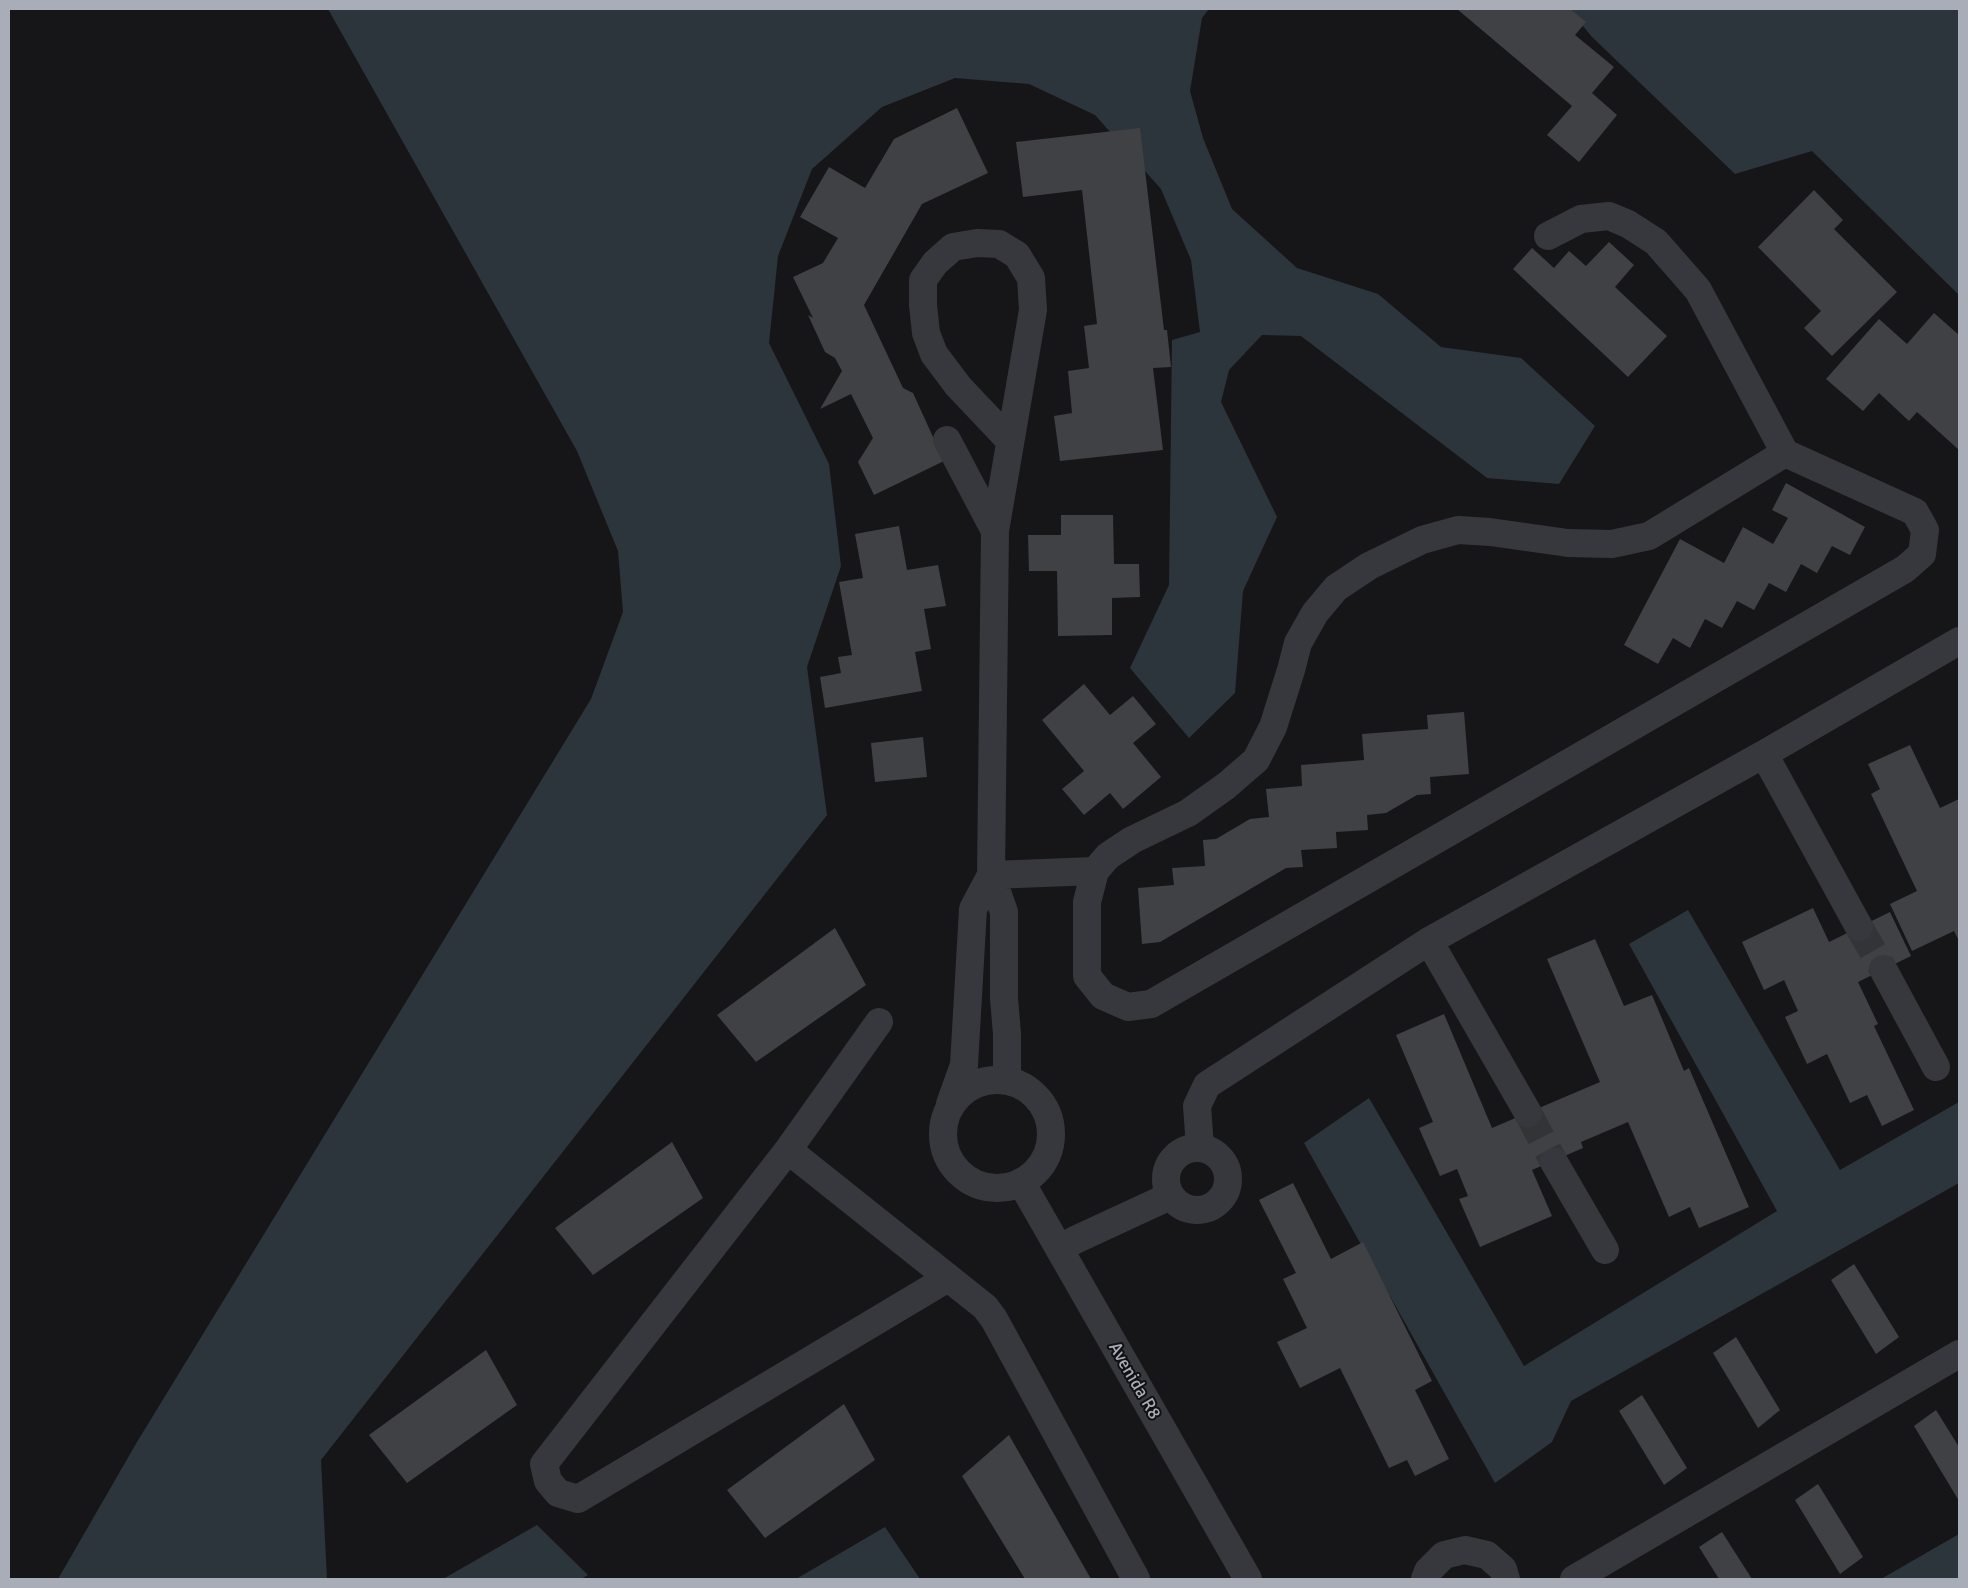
<!DOCTYPE html>
<html>
<head>
<meta charset="utf-8">
<style>
	body { margin:0 }
	#map { position:relative; width:1968px; height:1588px; overflow:hidden; background:#161618; font-family:Signika,sans-serif }
	canvas { display:block }
	.frame { position:absolute; inset:0; border:10px solid #a8adb8; pointer-events:none }
</style>
</head>
<body>
<div id="map">
<canvas width="1968" height="1588"></canvas>
<div class="frame"></div>
</div>
<script>
const context = document.querySelector('canvas').getContext('2d');
context.lineJoin = 'round';
function fillPath(path, color) { context.fillStyle = color; context.fill(path, 'evenodd'); }
const poly = rows => new Path2D(rows.map(r => 'M' + r).join(''));
function trace(path, color, width, dash) { context.strokeStyle = color; context.lineWidth = width; context.lineCap = dash ? 'butt' : 'round'; context.setLineDash(dash || []); context.stroke(path); }
function label(font, color, halo, rows, align = 'center') {
  context.font = font + ' Signika,sans-serif'; context.lineWidth = 4; context.setLineDash([]); context.textBaseline = 'middle'; context.strokeStyle = halo; context.fillStyle = color; for (const [text, x, y, turn = 0] of rows) {
    context.save(); context.translate(x, y); context.rotate((+turn || 0) * Math.PI / 180); context.textAlign = isNaN(turn) ? turn : align; if (halo) context.strokeText(text, 0, 0); context.fillText(text, 0, 0); context.restore();
  }
}
const water = poly([
	[328,9,1209,9,1202,18,1190,91,1203,138,1232,209,1297,268,1378,294,1441,347,1521,358,1595,426,1559,484,1487,478,1301,336,1262,335,1229,370,1221,402,1277,517,1243,591,1235,693,1189,738,1130,668,1169,585,1172,340,1200,332,1191,260,1161,189,1095,115,1029,84,955,78,882,107,812,169,778,256,769,343,829,464,841,566,807,667,827,815,321,1460,327,1579,58,1579,137,1442,591,699,623,612,618,551,577,451],
	[1569,9,1959,9,1959,295,1812,151,1735,174,1592,37],
	[1688,910,1840,1170,1959,1102,1959,1183,1571,1401,1552,1442,1495,1483,1304,1143,1369,1098,1524,1366,1777,1211,1629,944],
	[537,1525,588,1575,581,1579,443,1579],
	[885,1527,920,1579,796,1579],
	[1959,1534,1959,1579,1881,1579]
]);
const building = poly([
	[1457,9,1570,9,1586,22,1575,35,1614,67,1592,93,1617,115,1579,162,1547,135,1572,106],
	[957,108,988,173,922,204,864,305,903,388,913,393,944,461,874,495,858,462,873,438,851,394,820,409,842,371,835,358,825,352,808,315,813,318,793,277,823,263,838,238,800,217,829,167,865,188,894,139],
	[1140,128,1164,330,1167,330,1171,367,1153,368,1163,450,1060,461,1054,416,1072,413,1068,371,1089,368,1084,326,1097,324,1082,190,1023,197,1016,142],
	[1814,190,1843,220,1834,229,1897,292,1832,356,1804,328,1821,311,1758,247],
	[1609,242,1634,265,1615,287,1667,336,1628,377,1513,269,1532,248,1554,268,1569,251,1586,266],
	[1934,313,1959,335,1959,450,1917,412,1909,421,1879,393,1863,411,1826,379,1879,319,1907,344],
	[1786,483,1865,527,1850,555,1832,546,1817,573,1801,564,1786,592,1769,583,1754,610,1737,601,1722,628,1705,619,1690,648,1673,638,1658,664,1624,645,1680,539,1724,563,1743,527,1773,544,1788,518,1772,510],
	[1061,515,1113,515,1114,564,1139,564,1140,597,1112,598,1112,635,1058,636,1057,571,1029,571,1028,535,1061,535],
	[899,526,907,570,938,565,946,606,924,609,931,649,915,652,922,691,825,708,820,677,841,673,838,657,852,655,839,582,863,578,855,534],
	[1084,684,1110,715,1133,696,1156,724,1133,743,1161,777,1123,809,1110,793,1084,815,1062,789,1084,771,1042,720],
	[1464,712,1469,774,1430,777,1431,794,1417,795,1386,813,1367,815,1368,830,1336,832,1337,848,1301,850,1303,867,1286,868,1160,942,1142,944,1138,888,1174,885,1172,868,1205,866,1203,840,1216,839,1250,819,1269,817,1266,789,1302,786,1301,765,1364,760,1362,734,1428,729,1427,715],
	[923,737,927,777,875,782,871,743],
	[1910,745,1940,808,1959,799,1959,941,1954,931,1912,951,1890,904,1917,891,1871,794,1880,789,1868,764],
	[1813,908,1829,942,1890,912,1911,956,1858,982,1878,1024,1874,1026,1914,1110,1882,1126,1867,1095,1850,1103,1827,1054,1807,1064,1785,1017,1798,1011,1784,980,1764,990,1742,942],
	[835,928,866,985,756,1062,717,1015],
	[1595,939,1624,1006,1652,995,1684,1071,1689,1068,1749,1207,1699,1228,1690,1207,1669,1217,1628,1122,1581,1142,1583,1148,1532,1170,1552,1216,1480,1247,1459,1199,1468,1196,1457,1169,1440,1176,1419,1128,1433,1122,1396,1035,1444,1014,1492,1128,1600,1082,1547,959],
	[672,1142,703,1198,593,1275,555,1228],
	[1293,1183,1331,1259,1363,1242,1432,1381,1415,1390,1449,1459,1415,1476,1407,1460,1389,1468,1340,1368,1300,1388,1277,1342,1307,1328,1283,1279,1296,1273,1259,1200],
	[1854,1264,1899,1337,1876,1354,1831,1280],
	[1736,1337,1780,1410,1758,1428,1713,1353],
	[486,1350,517,1405,407,1483,369,1435],
	[1642,1395,1687,1468,1664,1485,1619,1411],
	[844,1404,875,1460,765,1538,727,1490],
	[1936,1410,1959,1447,1959,1501,1914,1426],
	[1009,1435,1091,1579,1025,1579,962,1476],
	[1818,1484,1863,1557,1840,1574,1795,1500],
	[1722,1532,1752,1579,1719,1579,1699,1547]
]);
const minorTunnel = poly([
	[1859,927,1883,969],
	[1528,1113,1554,1162]
]);
const minor = poly([
	[1548,236,1581,219,1609,216,1628,224,1656,242,1698,290,1785,453,1915,512,1925,530,1922,554,1905,569,1151,1004,1128,1007,1103,996,1087,976,1087,902,1095,871,1108,856,1132,840,1188,813,1226,786,1256,760,1273,727,1291,670,1298,643,1315,613,1336,588,1369,566,1422,540,1458,530,1490,532,1568,543,1612,544,1649,536,1785,453],
	[947,440,995,531],
	[1764,754,1859,927],
	[991,875,1095,871],
	[1429,941,1528,1113],
	[1883,969,1936,1067],
	[879,1022,788,1150,544,1464,548,1481,558,1493,578,1499,948,1278],
	'943 1134a54 54 0 1 1 108 0a54 54 0 1 1-108 0Z',
	[1007,1081,1007,1034,1004,998,1004,912,991,875,995,531,1033,310,1031,278,1017,255,999,244,977,243,953,247,935,263,923,280,923,305,926,333,934,354,958,386,1010,441],
	[950,1104,964,1065,973,909,991,875],
	[1200,1147,1197,1106,1207,1085,1429,941,1764,754,1959,641],
	'1166 1179a31 31 0 1 1 62 0a31 31 0 1 1-62 0Z',
	[788,1150,985,1307,994,1319,1136,1579],
	[1554,1162,1605,1250],
	[1021,1182,1248,1579],
	[1059,1249,1075,1240,1170,1196],
	[1425,1579,1428,1571,1444,1555,1465,1550,1487,1555,1503,1569,1506,1579],
	[1574,1579,1959,1354]
]);
const streetNames = [
	["Avenida R8",1134,1381,60]
];
fillPath(water, '#2c353c');
fillPath(building, '#404145');
trace(minorTunnel, '#333438', 28, [28, 14]);
trace(minor, '#37383d', 28);
label('18px', '#a8adb8', '#111113', streetNames);
</script>
</body>
</html>
